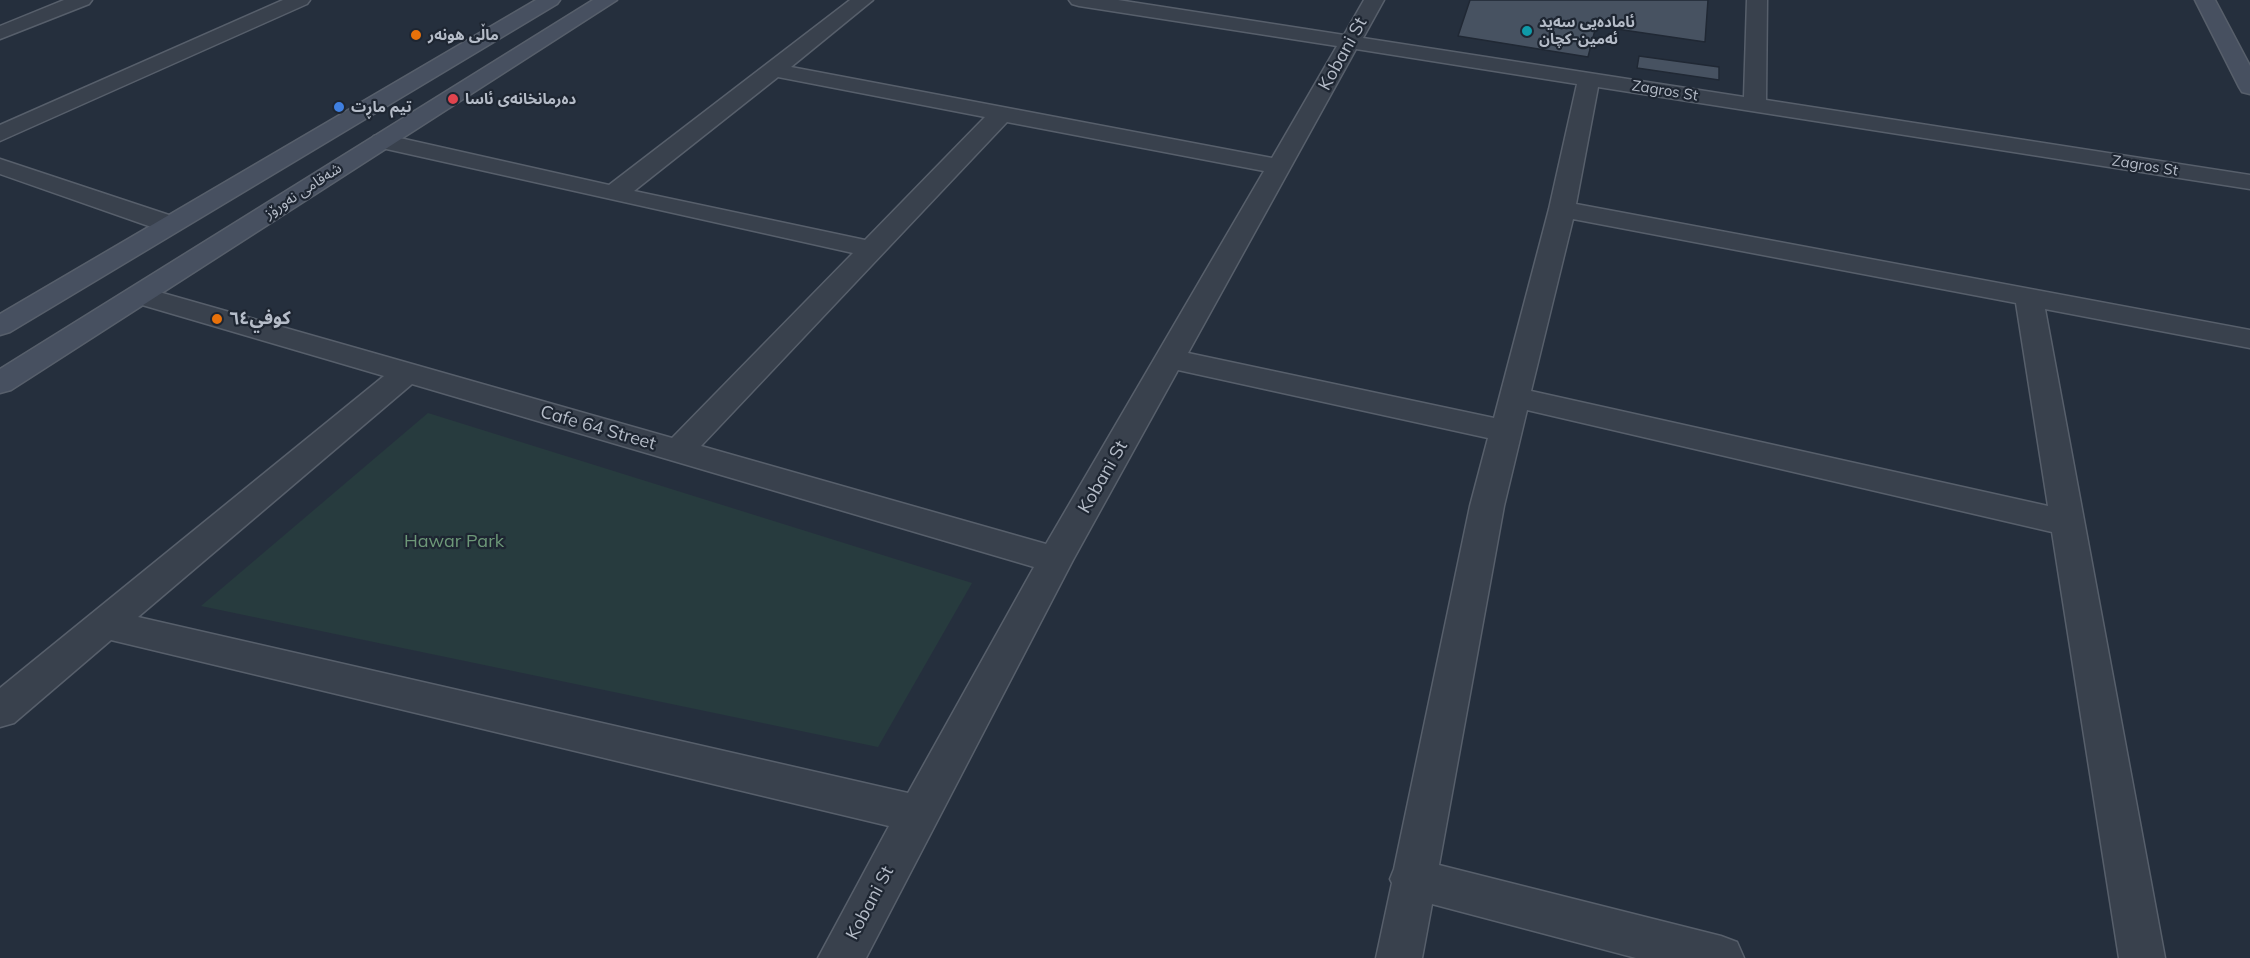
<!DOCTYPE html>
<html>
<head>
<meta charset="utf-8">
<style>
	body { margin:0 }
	canvas { display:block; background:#252f3d }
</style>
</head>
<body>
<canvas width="2250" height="958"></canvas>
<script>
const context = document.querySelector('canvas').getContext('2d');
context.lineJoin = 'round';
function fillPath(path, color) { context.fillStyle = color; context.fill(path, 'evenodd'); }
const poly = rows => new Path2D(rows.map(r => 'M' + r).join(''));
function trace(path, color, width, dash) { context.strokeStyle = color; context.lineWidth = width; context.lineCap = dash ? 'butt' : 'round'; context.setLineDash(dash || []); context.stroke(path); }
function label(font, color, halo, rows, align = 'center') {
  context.font = font + ' Mulish,"Noto Sans Arabic",sans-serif'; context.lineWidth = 4.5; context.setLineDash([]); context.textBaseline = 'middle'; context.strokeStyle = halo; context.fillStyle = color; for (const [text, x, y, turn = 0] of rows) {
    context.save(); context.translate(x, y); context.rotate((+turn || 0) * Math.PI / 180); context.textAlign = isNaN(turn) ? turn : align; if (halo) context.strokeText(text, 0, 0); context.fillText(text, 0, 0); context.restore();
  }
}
const green = poly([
	[428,413,972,583,878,747,201,606]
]);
const building = poly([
	[1470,0,1708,0,1705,42,1596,26,1588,57,1458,36,1470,0],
	[1639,56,1719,67,1719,80,1637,68,1639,56]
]);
const street = poly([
	[64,0,92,0,89,4,0,39,0,26,64,0],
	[283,0,310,0,307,4,0,141,0,125,283,0],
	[850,0,873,0,791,67,1272,158,1337,46,1079,6,1072,4,1069,0,1118,0,1344,35,1364,0,1384,0,1363,38,1744,97,1747,0,1767,0,1766,100,2250,175,2250,189,1598,87,1576,204,2250,330,2250,348,2045,309,2165,958,2119,958,2052,532,1527,410,1504,506,1439,865,1721,936,1737,942,1744,958,1636,958,1432,904,1422,958,1376,958,1392,883,1390,879,1394,869,1470,506,1488,438,1178,370,1073,560,866,958,818,958,889,826,111,640,14,723,0,727,0,688,384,376,132,302,128,296,132,290,142,288,152,290,672,438,853,253,382,148,374,146,370,141,374,136,382,134,609,185,850,0],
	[1356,49,1577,84,1549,209,1494,418,1188,353,1356,49],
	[778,77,985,117,865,240,634,191,778,77],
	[1007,122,1264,171,1046,544,701,446,1007,122],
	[1573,219,2016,303,2048,506,1531,391,1573,219],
	[412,384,1034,567,908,793,138,617,412,384],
	[0,159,178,218,182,224,178,230,169,232,160,230,0,174,0,159]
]);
const secondary = poly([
	[536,0,560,0,557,4,10,332,0,335,0,314,536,0],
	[593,0,617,0,11,390,0,393,0,369,593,0],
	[2195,0,2215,0,2250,66,2250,94,2242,92,2239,87,2195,0]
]);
const markers = [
	[1527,31,6,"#0f9aa8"],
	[416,35,6,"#e8710a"],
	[453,99,6,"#e0444e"],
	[339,107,6,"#3f7fe0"],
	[217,319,6,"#e8710a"]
];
const farPoinames = [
	["ئامادەیی سەید",1539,22],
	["ئەمین-کچان",1539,39],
	["ماڵی هونەر",428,35],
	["دەرمانخانەی ئاسا",465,99],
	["تیم ماڕت",351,107]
];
const farStreetnames = [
	["Zagros St",1665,91,9],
	["Zagros St",2145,166,9],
	["شەقامی نەورۆز",303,191,-33]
];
const streetNames = [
	["Kobani St",1343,54,-61],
	["Cafe 64 Street",598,428,16],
	["Kobani St",1103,477,-60],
	["Kobani St",870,903,-62]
];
const poiNames = [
	["كوفي٦٤",229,319]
];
const parkNames = [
	["Hawar Park",454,542]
];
fillPath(green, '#273b3e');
fillPath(building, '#475261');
trace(building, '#202834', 1.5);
trace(street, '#575f6b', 3);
trace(secondary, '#575f6b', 3);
fillPath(street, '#39414d');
fillPath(secondary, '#475060');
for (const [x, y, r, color] of markers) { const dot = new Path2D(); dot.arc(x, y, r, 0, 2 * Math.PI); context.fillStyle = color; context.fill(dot); trace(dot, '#1e2632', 2); }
label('bold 15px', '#b5bcc8', '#1e2632', farPoinames, 'left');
label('15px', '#b5bcc8', '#1e2632', farStreetnames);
label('18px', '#b5bcc8', '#1e2632', streetNames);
label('bold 18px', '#b5bcc8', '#1e2632', poiNames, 'left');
label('18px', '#6d9878', '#1e2632', parkNames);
</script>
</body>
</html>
